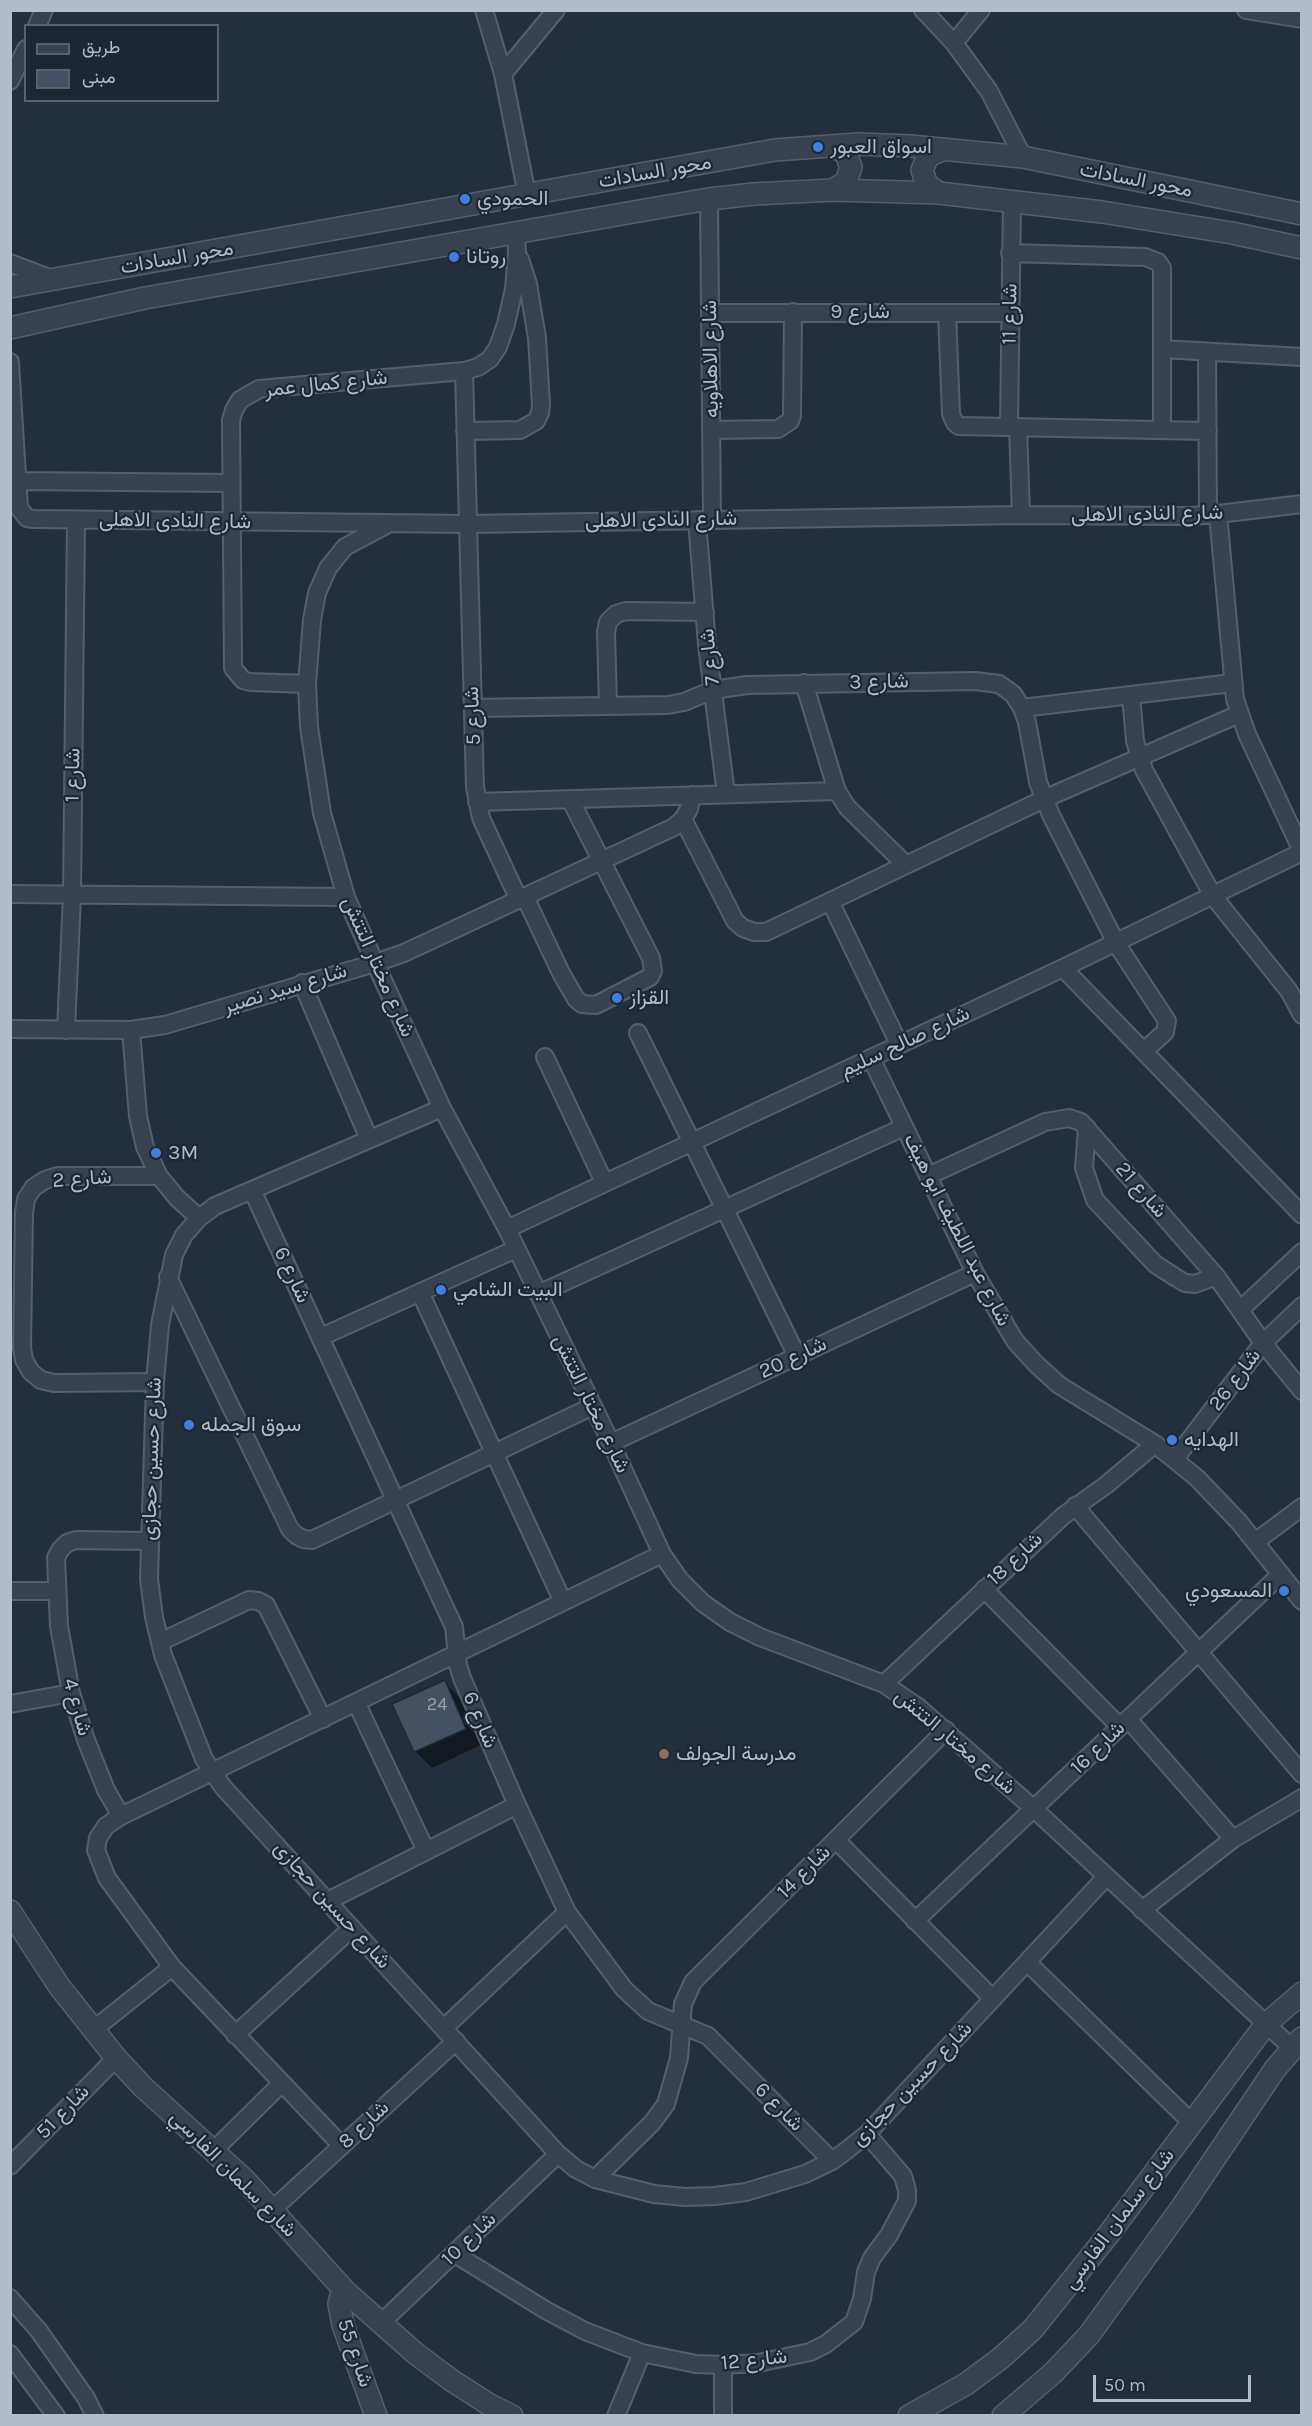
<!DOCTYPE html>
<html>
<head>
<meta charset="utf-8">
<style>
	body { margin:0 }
	#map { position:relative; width:1312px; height:2426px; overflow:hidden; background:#242f3e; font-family:Karla,Vazirmatn,sans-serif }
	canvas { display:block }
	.frame { position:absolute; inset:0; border:12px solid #b4bcc9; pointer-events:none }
	.legend { position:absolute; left:24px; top:24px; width:195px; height:78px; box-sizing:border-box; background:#1d2633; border:2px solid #59626f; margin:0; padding:8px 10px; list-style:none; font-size:18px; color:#b4bcc9 }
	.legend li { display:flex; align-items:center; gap:12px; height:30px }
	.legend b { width:30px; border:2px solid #59626f }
	.scale { position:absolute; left:1093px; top:2375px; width:158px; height:27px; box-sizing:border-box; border:3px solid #b4bcc9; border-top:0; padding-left:8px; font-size:18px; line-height:21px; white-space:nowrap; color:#b4bcc9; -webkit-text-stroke:4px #1d2633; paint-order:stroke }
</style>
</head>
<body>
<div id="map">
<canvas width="1312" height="2426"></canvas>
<div class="frame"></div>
<ul class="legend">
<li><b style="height:8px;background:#38414e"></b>طريق</li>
<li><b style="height:16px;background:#455162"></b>مبنى</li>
</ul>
<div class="scale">50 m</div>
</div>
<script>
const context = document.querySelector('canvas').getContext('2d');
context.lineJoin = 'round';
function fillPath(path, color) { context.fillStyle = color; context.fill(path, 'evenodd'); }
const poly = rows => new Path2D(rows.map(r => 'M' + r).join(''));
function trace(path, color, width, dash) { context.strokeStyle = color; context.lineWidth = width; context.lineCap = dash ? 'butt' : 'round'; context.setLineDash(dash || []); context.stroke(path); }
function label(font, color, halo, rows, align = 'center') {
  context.font = font + ' Karla,Vazirmatn,sans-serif'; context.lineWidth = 4.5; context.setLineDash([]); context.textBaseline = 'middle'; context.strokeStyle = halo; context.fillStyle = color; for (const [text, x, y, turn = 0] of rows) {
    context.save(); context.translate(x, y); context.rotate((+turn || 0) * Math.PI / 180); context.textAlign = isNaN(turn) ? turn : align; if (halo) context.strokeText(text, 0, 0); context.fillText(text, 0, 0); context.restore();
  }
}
const shadow = poly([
	[444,1682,460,1698,481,1745,432,1768,415,1751,394,1705]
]);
const building = poly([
	[445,1680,466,1729,414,1752,392,1704,445,1680]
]);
const minor = poly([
	[484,10,503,74,527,195],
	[923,10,954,43,989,91,1023,157],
	[1246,10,1302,19],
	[37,26,44,10],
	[954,43,981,10],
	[503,74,556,10],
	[10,81,26,49],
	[709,199,712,520],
	[1010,253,1145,257,1158,262,1162,268,1162,430],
	[10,263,55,280],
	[710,313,1010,313],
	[947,313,951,414,955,423,959,426,1208,431],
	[1162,349,1302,357],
	[1207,352,1208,515],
	[10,362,19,508,27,518,34,519,468,524,1021,515,1191,516,1218,514,1302,504],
	[464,371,475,787,481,818,519,900],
	[1009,427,1012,201],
	[1018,427,1021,515],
	[712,430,778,429,790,421,792,416,793,312],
	[465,431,520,430,536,421,540,413,541,405,537,338,528,284,520,259],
	[17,481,231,483],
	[1218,514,1235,699,1247,734,1302,851],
	[697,520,707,645,726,794],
	[390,523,345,547,328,568,317,593,312,620,307,684,309,727,322,813,346,897,375,963,442,1108,507,1229,611,1443,662,1554,680,1580,703,1603,730,1622,760,1637,884,1684,918,1707,1034,1809,1292,2048],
	[804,683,837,791,847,807,905,864],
	[307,684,250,682,243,680,233,668,231,420,234,410,240,400,259,389,464,371,478,367,490,359,498,347,506,324,514,289,517,252,516,234],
	[1131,695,1135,741,1144,770,1213,896,1289,991,1302,1015],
	[608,705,606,632,608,622,616,614,626,611,705,612],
	[473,708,668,705,684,702,713,690,747,685,975,681,999,684,1013,694,1022,708,1027,722,1038,782,1051,815,1116,943,1167,1021,1165,1032,1144,1051],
	[1022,708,1232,683],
	[477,802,837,791],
	[683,819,735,921,743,928,754,932,766,932,1044,799,1239,714],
	[10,894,346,897],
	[525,897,561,973,576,999,582,1004,596,1005,650,977,653,971,651,958,570,799],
	[830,901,899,1044],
	[1063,968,1302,1215],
	[302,983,369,1139],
	[10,1029,131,1030,165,1025,375,963,404,953,674,827,683,819,689,809,692,795],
	[66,1030,72,895,76,520],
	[131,1030,138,1116,145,1147,159,1176,177,1198,199,1218],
	[638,1033,797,1356],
	[545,1057,604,1182],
	[871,1058,975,1273,1015,1341,1036,1364,1059,1385,1155,1444,1197,1478,1239,1522,1302,1601],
	[442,1108,215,1206,199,1218,184,1235,174,1255,160,1325,155,1382,149,1579,154,1617,163,1655,204,1759,223,1787,558,2154,576,2169,595,2179,654,2194,685,2197,715,2196,746,2192,805,2174,832,2161,847,2150,867,2134,1106,1877],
	[1087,1128,1084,1168,1095,1200,1155,1264,1175,1277,1185,1283,1195,1284,1216,1276],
	[928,1176,1045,1122,1069,1118,1081,1122,1216,1276,1263,1343,1302,1391],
	[252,1190,454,1627,458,1665,462,1678,517,1805,567,1912,624,1989,648,2011,708,2036,832,2161],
	[507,1229,1063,968,1302,852],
	[168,1277,290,1529,296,1535,303,1539,312,1540,593,1406],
	[420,1292,563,1602],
	[538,1294,904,1127],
	[1240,1310,1302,1252],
	[321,1337,516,1249],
	[155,1382,54,1383,41,1380,31,1372,24,1360,22,1348,24,1213,26,1199,33,1188,45,1180,58,1176,159,1176],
	[611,1443,975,1273],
	[1175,1459,1263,1343,1302,1306],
	[1075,1506,1302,1774],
	[1255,1542,1302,1507],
	[984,1589,1120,1727],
	[10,1591,56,1591],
	[160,1642,249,1600,258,1601,266,1605,323,1719],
	[884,1684,1063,1516,1106,1485,1155,1444],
	[356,1702,426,1851],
	[10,1704,71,1693],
	[1128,1719,1233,1839],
	[121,1816,106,1790,86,1740,71,1693,59,1626,56,1558,60,1550,67,1543,76,1540,149,1541],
	[836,1840,993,1999],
	[328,1901,517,1805],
	[1142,1910,1233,1839,1302,1798],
	[915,1921,1281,1574],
	[1027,1962,1192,2123],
	[444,2028,567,1912],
	[93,2030,172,1967],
	[235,2035,352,1928],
	[342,2146,172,1967,107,1878,96,1850,98,1838,106,1826,121,1816,662,1554],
	[213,2151,282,2083],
	[10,2166,116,2058],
	[595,2179,652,2123,666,2104,679,2058,683,2004,693,1982,946,1730],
	[273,2209,456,2041],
	[455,2254,547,2311,585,2331,642,2353,696,2364,723,2365,758,2363,810,2352,826,2344,854,2322,862,2299,866,2272,872,2258,889,2235,907,2201,907,2190,903,2176,867,2134],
	[10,2298,39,2331,86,2398,95,2416],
	[380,2324,558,2154],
	[10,2354,56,2416],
	[616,2416,642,2353],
	[723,2416,723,2365]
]);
const tertiary = poly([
	[830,146,845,152,851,167,846,182,833,190],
	[939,193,927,185,922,170,928,156,942,150],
	[10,287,775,150,858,144,910,146,1023,157,1302,214],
	[10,328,145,298,645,210,709,199,754,194,833,190,939,193,1102,212,1232,233,1302,248],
	[10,1911,59,1986,116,2058,143,2087,244,2179,346,2292,415,2353,451,2380,490,2405,512,2416],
	[346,2292,341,2296,339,2304,343,2325,376,2416],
	[909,2416,966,2384,1001,2358,1033,2329,1108,2235,1266,2024,1302,1993],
	[1003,2416,1053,2373,1089,2335,1182,2207,1275,2069,1302,2038]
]);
const markers = [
	[818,147,6,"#3f7fe0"],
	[465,199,6,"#3f7fe0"],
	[454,257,6,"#3f7fe0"],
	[617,998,6,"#3f7fe0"],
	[156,1153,6,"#3f7fe0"],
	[441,1290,6,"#3f7fe0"],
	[189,1425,6,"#3f7fe0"],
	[1172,1440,6,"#3f7fe0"],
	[1284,1591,6,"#3f7fe0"],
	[664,1754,6,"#8d6e63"]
];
const numberNames = [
	["24",437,1705]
];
const poiNames = [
	["اسواق العبور",830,147],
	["الحمودي",477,199],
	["روتانا",466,257],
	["القزاز",629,998],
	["3M",168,1153],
	["البيت الشامي",453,1290],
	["سوق الجمله",201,1425],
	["الهدايه",1184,1440],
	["المسعودي",1272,1591,"right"],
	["مدرسة الجولف",676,1754]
];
const streetNames = [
	["محور السادات",655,172,-10],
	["محور السادات",1136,180,11],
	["محور السادات",177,258,-10],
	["شارع 9",860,312],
	["شارع 11",1010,314,-89],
	["شارع الاهلاويه",711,359,-91],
	["شارع كمال عمر",326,384,-6],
	["شارع النادى الاهلى",1147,514,-1],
	["شارع النادى الاهلى",661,520,-1],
	["شارع النادى الاهلى",175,521,1],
	["شارع 7",710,657,-96],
	["شارع 3",879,682,-1],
	["شارع 5",473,716,-92],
	["شارع 1",73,775,-89],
	["شارع مختار التتش",378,967,66],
	["شارع سيد نصير",285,989,-17],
	["شارع صالح سليم",905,1042,-25],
	["شارع 2",82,1179,-4],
	["شارع 21",1141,1190,49],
	["شارع عبد اللطيف ابو هيف",957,1230,63],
	["شارع 6",292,1275,65],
	["شارع 20",793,1358,-25],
	["شارع 26",1235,1380,-53],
	["شارع مختار التتش",591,1404,64],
	["شارع حسين حجازى",152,1459,-88],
	["شارع 18",1015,1559,-43],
	["شارع 4",77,1707,74],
	["شارع 6",480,1720,67],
	["شارع مختار التتش",955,1742,40],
	["شارع 16",1098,1748,-44],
	["شارع 14",804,1872,-45],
	["شارع حسين حجازى",332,1905,48],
	["شارع حسين حجازى",912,2084,-46],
	["شارع 6",779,2107,45],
	["شارع 51",63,2112,-46],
	["شارع 8",364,2125,-43],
	["شارع سلمان الفارسي",233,2174,45],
	["شارع سلمان الفارسي",1119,2219,-53],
	["شارع 10",469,2239,-44],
	["شارع 55",355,2353,71],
	["شارع 12",754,2360,-6]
];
fillPath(shadow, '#0007');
fillPath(building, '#455162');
trace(building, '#1f2835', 1.5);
trace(minor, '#565f6c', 20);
trace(tertiary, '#565f6c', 24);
trace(minor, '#38414e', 16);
trace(tertiary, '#38414e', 21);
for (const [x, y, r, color] of markers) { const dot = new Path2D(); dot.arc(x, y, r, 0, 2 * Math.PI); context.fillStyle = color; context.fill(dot); trace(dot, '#1d2633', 2); }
label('18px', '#98a1af', null, numberNames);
label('21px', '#b4bcc9', '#1d2633', poiNames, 'left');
label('21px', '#b4bcc9', '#1d2633', streetNames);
</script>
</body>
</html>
